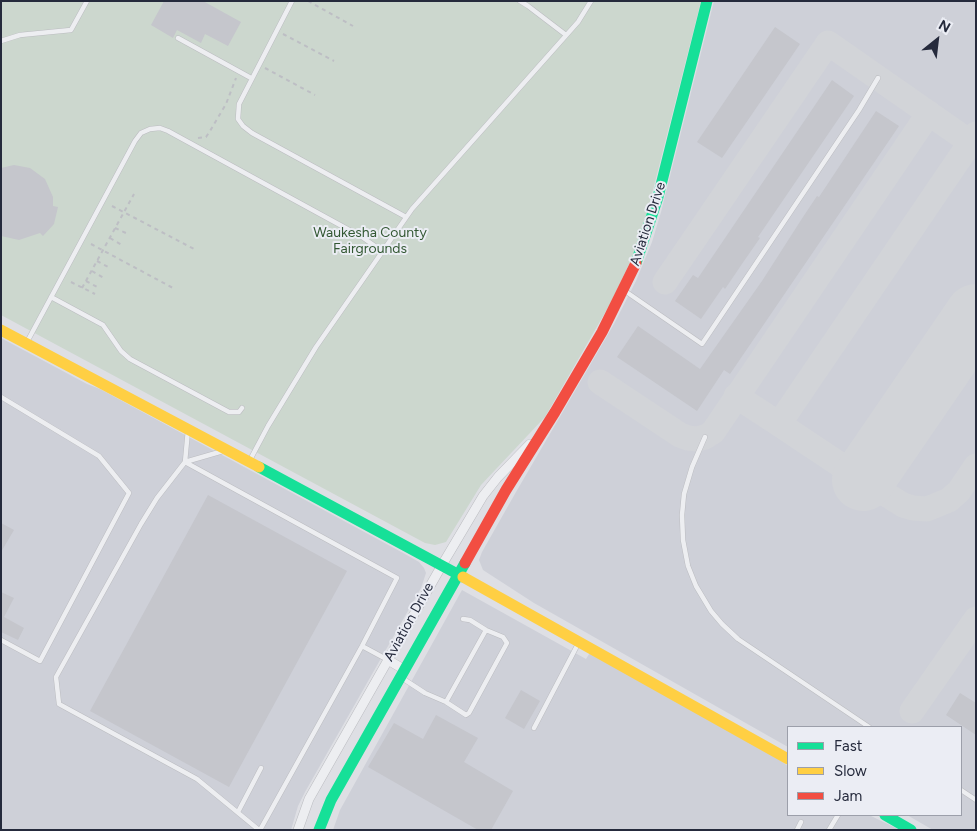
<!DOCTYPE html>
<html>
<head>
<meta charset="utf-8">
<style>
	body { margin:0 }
	#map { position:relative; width:977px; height:831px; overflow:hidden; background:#dedfe4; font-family:Figtree,sans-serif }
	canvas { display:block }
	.frame { position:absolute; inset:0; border:2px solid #252a3c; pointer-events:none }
	.legend { position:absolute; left:787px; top:726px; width:175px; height:90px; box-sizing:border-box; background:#ebedf4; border:1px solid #9c9faa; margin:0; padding:6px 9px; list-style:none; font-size:15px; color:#252a3c }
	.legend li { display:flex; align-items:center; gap:10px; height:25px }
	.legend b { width:25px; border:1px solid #9c9faa }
	.north { position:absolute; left:912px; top:15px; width:50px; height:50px; -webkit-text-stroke:4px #ebedf4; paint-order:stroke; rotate:29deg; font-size:14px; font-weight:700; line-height:20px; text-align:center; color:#252a3c }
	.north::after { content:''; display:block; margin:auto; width:18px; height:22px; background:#252a3c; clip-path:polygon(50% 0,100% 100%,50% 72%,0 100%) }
</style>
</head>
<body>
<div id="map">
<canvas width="977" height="831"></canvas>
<div class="frame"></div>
<ul class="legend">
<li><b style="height:6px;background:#16e098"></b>Fast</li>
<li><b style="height:6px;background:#ffcf43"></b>Slow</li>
<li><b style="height:6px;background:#f24e42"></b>Jam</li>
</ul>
<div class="north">N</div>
</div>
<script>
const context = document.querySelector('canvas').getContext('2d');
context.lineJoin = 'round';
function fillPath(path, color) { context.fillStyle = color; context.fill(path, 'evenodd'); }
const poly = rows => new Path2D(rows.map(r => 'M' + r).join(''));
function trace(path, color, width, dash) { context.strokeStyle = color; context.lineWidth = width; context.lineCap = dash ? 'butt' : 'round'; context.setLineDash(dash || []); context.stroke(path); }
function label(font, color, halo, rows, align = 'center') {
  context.font = font + ' Figtree,sans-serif'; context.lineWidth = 4; context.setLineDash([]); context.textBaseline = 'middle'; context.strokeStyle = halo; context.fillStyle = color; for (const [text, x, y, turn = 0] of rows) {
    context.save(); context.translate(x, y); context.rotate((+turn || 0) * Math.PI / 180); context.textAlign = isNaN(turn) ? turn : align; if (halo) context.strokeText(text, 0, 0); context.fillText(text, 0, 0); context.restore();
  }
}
const built = poly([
	[714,1,976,1,976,830,933,830,907,815,961,815,961,727,788,727,788,747,534,603,483,570,479,560,482,552,516,492,614,324,636,281,652,242,661,212],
	[1,338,87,384,100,389,405,554,419,562,424,568,426,573,421,588,305,792,298,806,291,830,1,830],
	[462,590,586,659,591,651,764,749,788,766,788,815,869,815,900,830,333,830,340,810]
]);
const green = poly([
	[1,1,701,1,643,229,632,258,610,304,545,417,481,485,446,542,435,545,425,543,1,315]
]);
const taxiway = poly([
	[976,134,779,424,863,480,903,505,913,508,927,509,949,500,959,491,976,466],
	[665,282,828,43,970,142],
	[600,382,680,435,688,438,697,439,705,437,713,432,929,113],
	[736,396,779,424],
	[912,711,976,619]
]);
const runway = poly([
	[863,480,976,315]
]);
const building = poly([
	[164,1,203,1,241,22,228,46,205,34,201,43,177,30,173,38,151,25],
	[775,27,800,44,722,158,697,142],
	[832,80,854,96,758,237,760,238,744,261,725,289,723,287,701,319,675,301,693,275,698,278],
	[876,111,899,126,730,374,724,370,697,411,617,357,638,326,700,369,762,281,803,217,817,196,819,197],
	[14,165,30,168,45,179,53,197,53,206,58,207,54,224,43,236,40,233,19,240,1,236,1,168],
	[208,495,347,571,229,787,90,711],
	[1,523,14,530,1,552],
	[1,592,14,598,4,617,24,628,18,640,1,632],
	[521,690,540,701,524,729,505,718],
	[960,693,976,703,976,735,946,715],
	[436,715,478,738,464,762,513,791,491,830,478,830,368,767,394,723,423,739]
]);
const path = poly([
	[308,1,353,26],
	[283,34,334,61],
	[265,68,315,95],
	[198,138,206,137,210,131,226,104,236,78],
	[112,206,194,249],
	[115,228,128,234],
	[110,238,122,245],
	[91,244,173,288],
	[97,261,110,268],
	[92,271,104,278],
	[86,281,99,288],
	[71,282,95,294],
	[82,288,134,194]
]);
const lane = poly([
	[292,1,239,104,238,119,243,126,252,133,406,217],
	[520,1,528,6,566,35],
	[178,38,251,78],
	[1,41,20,35,71,30,87,1],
	[625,291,702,344,859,110,878,78],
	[51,297,103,325,121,351,130,359,229,412,239,412,242,408],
	[27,342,135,141,141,133,150,129,160,128,168,131,362,237,382,251],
	[1,397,99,456,129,493,40,661,1,640],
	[188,430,185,462,223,451],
	[705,437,692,467,684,494,682,515,683,540,688,566,696,586,711,611,722,624,738,639,869,727],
	[250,460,268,426,316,347,412,209,578,22,591,1],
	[362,646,388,660],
	[402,678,425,693,446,702,466,715,469,713,507,643,503,637,486,630,470,620,463,619],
	[446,702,486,630],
	[534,728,579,642],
	[961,790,976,800],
	[238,812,261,768],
	[259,830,197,779,59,704,56,677,141,524,157,498,185,462,397,578,362,646,260,830],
	[797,830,801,822],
	[829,830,838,815]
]);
const street = poly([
	[388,660,405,670],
	[298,830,309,799,442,565,483,496,498,477,530,444]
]);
const fast = poly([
	[636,263,658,197,707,1],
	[259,467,463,577],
	[885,815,911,830],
	[319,830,331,800,465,563]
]);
const slow = poly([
	[1,330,259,467],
	[463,577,788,759]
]);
const jam = poly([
	[465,563,506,490,555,412,602,332,636,263]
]);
const streetNames = [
	["Aviation Drive",648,224,-72],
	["Aviation Drive",409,622,-61]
];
const parkNames = [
	["Waukesha County",370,233],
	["Fairgrounds",370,249]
];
fillPath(built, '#ced0d8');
fillPath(green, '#ccd7ce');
trace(taxiway, '#d2d4d8', 25);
trace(runway, '#d2d4d8', 62);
fillPath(building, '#c5c6cc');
trace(lane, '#bbbcc0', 5.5);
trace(street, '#bbbcc0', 10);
trace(path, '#bdbec4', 2, [4, 4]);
trace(lane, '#edeef1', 4.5);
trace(street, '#edeef1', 9);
trace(fast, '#16e098', 11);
trace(slow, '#ffcf43', 11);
trace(jam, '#f24e42', 11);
label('14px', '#252a3c', '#ebedf4', streetNames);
label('14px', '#335833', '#ebedf4', parkNames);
</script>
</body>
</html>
